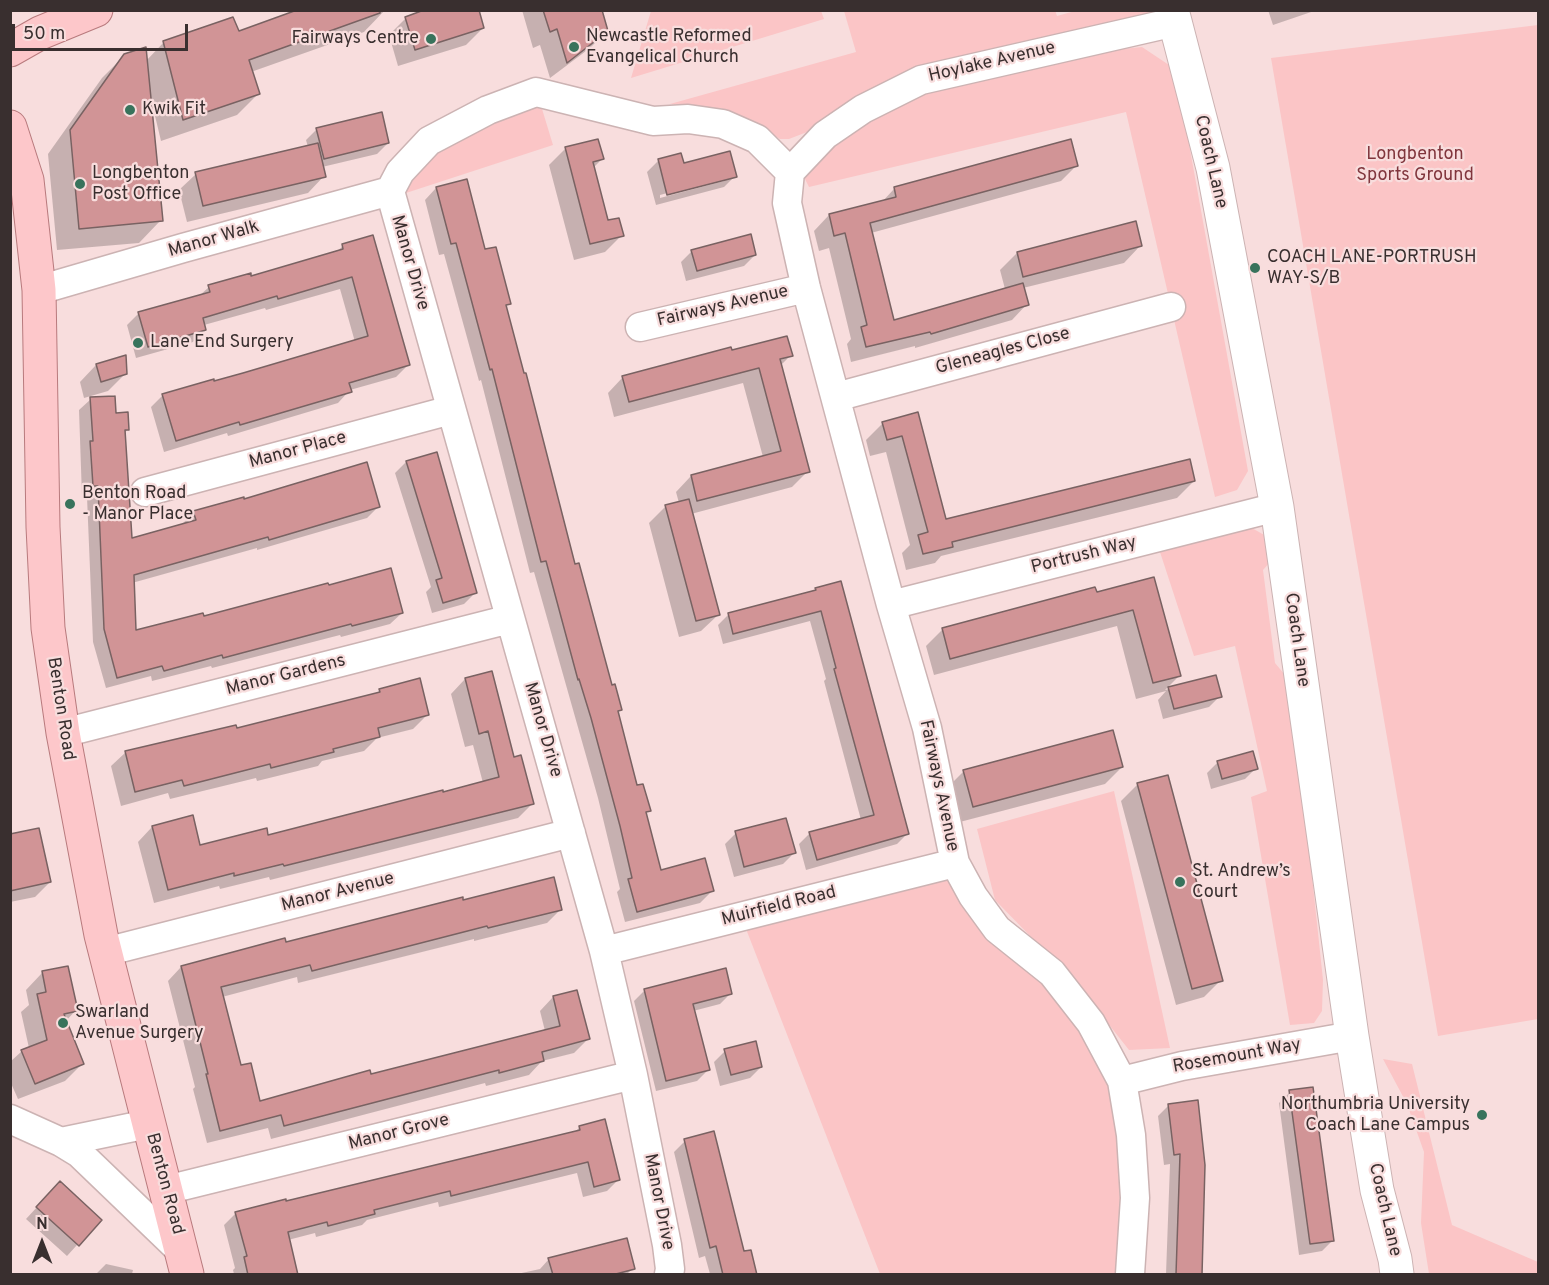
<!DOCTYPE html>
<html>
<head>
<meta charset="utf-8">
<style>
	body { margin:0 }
	#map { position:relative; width:1549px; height:1285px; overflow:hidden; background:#f8dddd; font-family:Overpass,sans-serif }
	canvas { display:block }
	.frame { position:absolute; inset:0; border:12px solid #392f2f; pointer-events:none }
	.north { position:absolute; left:12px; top:1213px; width:60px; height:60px; -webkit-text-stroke:4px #f8dddd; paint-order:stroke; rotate:0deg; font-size:16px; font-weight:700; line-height:24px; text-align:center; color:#392f2f }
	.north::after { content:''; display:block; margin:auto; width:21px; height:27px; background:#392f2f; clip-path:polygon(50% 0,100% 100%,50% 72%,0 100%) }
	.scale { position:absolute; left:12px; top:24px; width:176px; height:27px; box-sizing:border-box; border:3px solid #392f2f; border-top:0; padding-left:8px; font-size:18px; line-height:21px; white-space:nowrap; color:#392f2f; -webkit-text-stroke:4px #f8dddd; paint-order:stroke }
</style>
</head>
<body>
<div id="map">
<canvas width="1549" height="1285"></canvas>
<div class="frame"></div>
<div class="north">N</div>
<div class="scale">50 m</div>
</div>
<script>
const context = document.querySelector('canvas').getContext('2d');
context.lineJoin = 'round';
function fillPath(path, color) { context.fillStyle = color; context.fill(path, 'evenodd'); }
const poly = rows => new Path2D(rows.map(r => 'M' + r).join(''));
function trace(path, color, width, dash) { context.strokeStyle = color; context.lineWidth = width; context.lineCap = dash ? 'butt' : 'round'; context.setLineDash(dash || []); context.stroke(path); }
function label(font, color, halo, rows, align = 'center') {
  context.font = font + ' Overpass,sans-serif'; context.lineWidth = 4.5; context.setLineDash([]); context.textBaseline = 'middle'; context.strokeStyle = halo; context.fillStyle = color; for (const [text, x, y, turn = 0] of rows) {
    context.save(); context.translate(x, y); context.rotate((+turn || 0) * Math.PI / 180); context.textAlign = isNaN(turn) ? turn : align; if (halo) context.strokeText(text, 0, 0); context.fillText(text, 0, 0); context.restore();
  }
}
const green = poly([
	[1055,10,1057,16,1075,11,1154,11,1147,21,830,116,807,132,789,139,780,139,764,129,723,109,670,104,856,52,844,11],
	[651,11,821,11,824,19,631,78],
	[1538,25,1538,1019,1438,1036,1271,58],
	[1142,47,1169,65,1178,83,1248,471,1237,490,1215,497,1126,112,809,187,802,173,815,159,855,130,929,90,1082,53],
	[539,99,553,145,406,193,415,166,483,125],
	[1243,523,1266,536,1271,561,1263,570,1275,663,1285,675,1309,848,1323,980,1322,1011,1314,1023,1290,1025,1251,797,1267,791,1235,646,1194,656,1160,552,1206,539],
	[1114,791,1170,1048,1129,1050,1077,984,995,900,977,829],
	[955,863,1122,1081,1130,1274,880,1274,741,916],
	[1383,1059,1412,1064,1452,1225,1538,1262,1538,1274,1429,1274,1421,1223,1424,1152,1407,1104]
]);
const shadow = poly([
	[302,10,385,10,364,32,251,72,259,93,237,115,161,141,151,99,149,99,161,220,139,243,57,250,48,154,102,78,125,55,146,61,164,42,238,33],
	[522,10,600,10,607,31,590,48,550,78,540,45,533,48],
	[1268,10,1317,10,1273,25],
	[406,18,483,28,466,45,398,66,389,35],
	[317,129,388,143,377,154,322,167,324,176,308,193,187,222,179,190,196,174,308,147,306,140],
	[1070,141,1076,166,1061,181,871,233,893,322,1005,289,1000,270,1017,253,1135,223,1140,246,1124,263,1023,288,1027,304,1012,320,915,348,915,346,851,362,847,344,851,339,829,248,819,251,814,231,829,215,881,203,894,189],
	[565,149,602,159,593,168,607,222,622,235,605,252,574,260,549,165],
	[658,161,682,165,735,176,724,187,656,205,647,172],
	[724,178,724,181,660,198,660,195],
	[466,181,484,251,509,304,505,307,574,566,610,687,620,710,617,713,636,787,649,810,645,814,660,872,712,891,700,903,625,922,617,892,620,889,598,798,534,572,530,573,481,380,479,381,444,254,439,255,425,200,436,188],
	[343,246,408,365,396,377,350,390,338,403,228,436,227,433,164,452,151,407,163,395,213,383,355,342,340,289,266,310,265,308,204,325,205,329,193,342,136,358,127,325,139,313,199,296,209,287,250,278,335,253],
	[692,251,755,255,744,266,686,281,681,262],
	[731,352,791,355,780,366,808,471,792,487,691,514,718,615,701,631,679,637,649,523,666,506,679,503,676,492,691,476,763,457,743,383,614,417,608,393,623,377],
	[96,365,125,374,108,391,84,398,80,382],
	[91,399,115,414,128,429,124,434,130,540,182,524,194,513,243,501,379,506,367,518,257,550,257,548,132,583,135,632,203,617,402,613,390,624,341,637,340,635,212,668,211,666,152,681,151,676,106,688,93,642,87,497,82,497,79,410],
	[917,414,945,521,1194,481,1177,498,941,556,935,563,906,570,902,553,910,545,886,452,870,456,866,440,883,423],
	[406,462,475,593,464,604,432,613,426,592,431,587,395,473],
	[1153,579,1179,676,1165,690,1215,677,1220,696,1209,707,1163,719,1158,700,1166,691,1136,699,1117,626,934,675,926,646,943,629],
	[816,589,908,833,897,844,806,870,799,844,810,833,861,820,824,681,826,679,810,621,723,644,718,625,729,614,813,593],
	[465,679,513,759,532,804,518,818,270,880,269,877,220,889,219,886,154,903,138,842,152,827,199,846,267,837,483,783,473,745,465,747,451,694],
	[380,690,428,714,413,729,377,738,364,751,322,761,318,766,257,781,256,778,170,799,168,793,121,806,111,766,126,752,236,730,375,695],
	[1218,762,1256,768,1245,779,1211,789,1207,773],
	[1122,767,1105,784,956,823,947,788,964,771],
	[1138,784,1221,980,1204,997,1176,1005,1121,801],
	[736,833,794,853,783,864,734,877,725,844],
	[10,836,50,882,35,897,10,902],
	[462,902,561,909,547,923,474,941,474,939,298,983,297,977,222,997,240,1067,259,1103,545,1031,540,1011,553,997,588,1039,574,1053,542,1061,529,1075,486,1086,485,1083,271,1139,268,1128,207,1143,193,1089,195,1087,168,981,181,967],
	[42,973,76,1010,66,1021,82,1064,65,1081,18,1099,10,1081,10,1062,22,1051,29,1048,21,1012,29,1005,26,990],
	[645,990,731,993,720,1004,693,1011,708,1070,697,1081,656,1091,634,1001],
	[725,1051,761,1067,750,1078,720,1086,714,1062],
	[1290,1092,1333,1240,1322,1251,1299,1255,1279,1103],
	[1196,1102,1200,1274,1166,1274,1170,1164,1164,1165,1158,1116,1169,1105],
	[580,1127,619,1179,607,1191,583,1197,577,1173,439,1207,438,1202,367,1220,362,1225,316,1237,315,1233,288,1240,296,1274,234,1274,233,1270,235,1268,224,1225,236,1213,285,1203,575,1132],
	[685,1141,743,1253,756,1274,710,1274,705,1256,699,1258,674,1152],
	[49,1194,77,1245,67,1256,26,1219],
	[549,1259,633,1268,627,1274,517,1274,540,1269],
	[106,1264,133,1270,132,1274,96,1274]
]);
const building = poly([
	[297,10,380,10,380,13,249,60,260,94,183,120,163,41,233,17,239,31,297,10],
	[424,10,479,10,484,28,415,50,405,17,424,10],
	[543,10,602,10,608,31,567,63,557,29,550,32,543,10],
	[146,47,163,221,79,229,70,130,124,54,146,47],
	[382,112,389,143,324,159,316,128,382,112],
	[598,139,604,159,593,162,608,220,619,218,624,236,590,244,565,147,598,139],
	[1071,139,1078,166,870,223,894,320,1023,283,1029,305,931,334,930,332,866,347,861,327,867,325,845,233,834,236,829,214,896,197,894,187,1071,139],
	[318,143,326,177,203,206,195,172,318,143],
	[730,151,737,177,667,195,658,159,681,153,684,163,730,151],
	[467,179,485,249,496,247,511,304,506,305,524,373,526,373,575,564,579,563,612,685,615,684,622,710,618,711,637,785,643,784,651,811,646,812,661,870,705,858,714,891,637,912,628,879,632,878,620,826,591,718,579,679,578,680,546,561,541,562,492,369,490,370,456,243,451,244,436,187,467,179],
	[1136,221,1142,246,1023,277,1017,252,1136,221],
	[751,234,756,255,697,271,691,250,751,234],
	[373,235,410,365,349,383,352,392,240,425,239,422,176,441,162,394,214,379,214,381,243,373,368,336,352,277,278,299,277,296,203,318,206,330,148,347,138,312,210,292,208,285,251,273,251,276,343,249,342,244,373,235],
	[787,336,793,356,780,359,810,472,697,501,691,475,781,451,759,368,629,402,622,376,731,347,732,350,787,336],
	[126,355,127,374,101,382,96,364,126,355],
	[115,396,116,413,128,412,129,430,125,430,132,538,196,520,193,511,244,497,244,499,367,462,380,507,269,540,268,537,134,575,136,630,203,613,204,616,328,583,329,585,391,568,403,613,352,626,351,624,223,658,222,655,164,671,162,666,117,678,104,629,98,486,93,486,90,441,93,441,90,397,115,396],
	[918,412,946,519,1190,459,1195,481,952,542,953,547,923,554,918,535,928,532,902,436,887,440,882,422,918,412],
	[437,452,477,593,443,603,436,580,442,578,406,461,437,452],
	[689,499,720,615,696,621,665,505,689,499],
	[1154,577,1181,676,1153,683,1133,610,950,659,942,628,1095,587,1097,592,1154,577],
	[841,581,909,834,817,860,809,832,874,815,834,669,836,668,821,611,733,634,728,613,816,590,815,588,841,581],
	[492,671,514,757,521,755,534,804,284,866,283,864,234,876,234,873,168,890,152,826,193,815,200,845,267,828,268,835,443,790,443,792,499,777,488,731,479,734,465,678,492,671],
	[1216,675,1222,697,1174,709,1168,687,1216,675],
	[420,678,429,715,378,728,380,737,333,749,334,752,271,768,270,764,184,786,182,780,135,792,125,751,236,725,237,728,380,692,379,689,420,678],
	[1113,730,1123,767,973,807,963,770,1113,730],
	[1253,751,1258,769,1222,779,1217,761,1253,751],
	[1168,775,1223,981,1192,989,1137,783,1168,775],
	[786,818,796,853,744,867,735,831,786,818],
	[39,828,51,882,10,891,10,834,39,828],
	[554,877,562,910,488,928,487,926,312,971,310,965,221,987,241,1065,251,1063,260,1101,370,1070,371,1074,560,1026,553,996,577,990,590,1039,542,1052,544,1061,499,1073,499,1070,284,1126,281,1115,220,1131,206,1074,208,1074,181,966,285,938,286,942,463,897,463,900,554,877],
	[68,966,78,1011,64,1014,84,1064,35,1084,21,1050,47,1040,37,994,46,992,42,971,68,966],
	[726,968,732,994,693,1004,710,1070,666,1081,644,989,726,968],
	[756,1041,762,1067,731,1075,724,1049,756,1041],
	[1313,1087,1334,1241,1310,1244,1289,1090,1313,1087],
	[1198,1100,1205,1165,1202,1275,1176,1274,1180,1154,1174,1155,1168,1104,1198,1100],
	[605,1119,620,1180,594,1187,588,1162,451,1196,450,1191,374,1210,375,1214,328,1226,327,1222,288,1232,298,1275,248,1275,244,1257,247,1256,235,1212,286,1199,286,1201,580,1130,579,1126,605,1119],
	[714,1131,744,1251,751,1250,757,1275,723,1275,716,1246,710,1248,684,1139,714,1131],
	[60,1181,102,1220,79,1246,36,1207,60,1181],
	[627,1238,635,1269,612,1275,553,1275,548,1258,627,1238]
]);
const minor = poly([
	[790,172,787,203,806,288,891,605,927,728,955,863,973,896,997,929,1052,973,1091,1023,1122,1081,1131,1135,1135,1198,1130,1274],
	[390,191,604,951,633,1075,667,1245,670,1269,669,1274],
	[390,191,400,172,429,141,488,110,536,92,653,121,688,119,723,124,757,139,790,172,825,135,863,109,921,80,1175,22],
	[39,290,183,248,390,191],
	[640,327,806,288],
	[836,397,1171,307],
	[145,492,451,410],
	[891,605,1277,507],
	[63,733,510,619],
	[604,951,955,863],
	[105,952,571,833],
	[1122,1081,1182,1066,1352,1036],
	[10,1119,61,1142,79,1153,182,1252],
	[61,1142,148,1124],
	[166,1190,633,1075]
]);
const tertiary = poly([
	[1172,10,1213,168,1277,507,1352,1036,1377,1190,1395,1259,1397,1274]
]);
const primary = poly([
	[10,50,40,33,96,10],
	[10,127,27,180,39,290,43,527,48,628,63,733,101,935,187,1274]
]);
const markers = [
	[431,39,6,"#38735c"],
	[574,47,6,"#38735c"],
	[130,110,6,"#38735c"],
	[80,184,6,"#38735c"],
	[1255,268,6,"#38735c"],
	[138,343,6,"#38735c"],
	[70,504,6,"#38735c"],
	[1180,882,6,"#38735c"],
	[63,1023,6,"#38735c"],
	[1482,1115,6,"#38735c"]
];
const poiNames = [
	["Newcastle Reformed",586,37],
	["Evangelical Church",586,58],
	["Fairways Centre",419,39,"right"],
	["Kwik Fit",142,110],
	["Longbenton",92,174],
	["Post Office",92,195],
	["COACH LANE-PORTRUSH",1267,258],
	["WAY-S/B",1267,279],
	["Lane End Surgery",150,343],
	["Benton Road",82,494],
	["- Manor Place",82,515],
	["St. Andrew’s",1192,872],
	["Court",1192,893],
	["Swarland",75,1013],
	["Avenue Surgery",75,1034],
	["Northumbria University",1470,1105,"right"],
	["Coach Lane Campus",1470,1126,"right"]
];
const streetNames = [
	["Hoylake Avenue",992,63,-13],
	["Coach Lane",1210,162,77],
	["Manor Walk",214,240,-16],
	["Manor Drive",409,263,74],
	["Fairways Avenue",723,307,-13],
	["Gleneagles Close",1003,352,-15],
	["Manor Place",298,451,-15],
	["Portrush Way",1084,556,-14],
	["Coach Lane",1296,640,82],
	["Manor Gardens",286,676,-14],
	["Benton Road",60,709,81],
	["Manor Drive",542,730,74],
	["Fairways Avenue",938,786,78],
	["Manor Avenue",338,893,-14],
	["Muirfield Road",779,907,-14],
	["Rosemount Way",1237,1057,-10],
	["Manor Grove",399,1133,-14],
	["Benton Road",164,1184,75],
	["Manor Drive",658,1202,79],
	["Coach Lane",1384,1210,77]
];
const parkNames = [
	["Longbenton",1415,155],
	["Sports Ground",1415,176]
];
fillPath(green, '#fbc5c6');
fillPath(shadow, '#0003');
fillPath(building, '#d19496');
trace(building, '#796262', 1.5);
trace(minor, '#ccb3b3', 31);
trace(tertiary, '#ccb3b3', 35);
trace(primary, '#b87a7d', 35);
trace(minor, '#fff', 28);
trace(tertiary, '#fff', 33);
trace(primary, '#fdc7ca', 33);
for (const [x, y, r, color] of markers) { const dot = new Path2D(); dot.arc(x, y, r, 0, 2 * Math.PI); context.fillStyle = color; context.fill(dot); trace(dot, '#f8dddd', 2); }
label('18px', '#392f2f', '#f8dddd', poiNames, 'left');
label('18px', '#392f2f', '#f8dddd', streetNames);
label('18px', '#81363d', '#f8dddd', parkNames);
</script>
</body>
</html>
